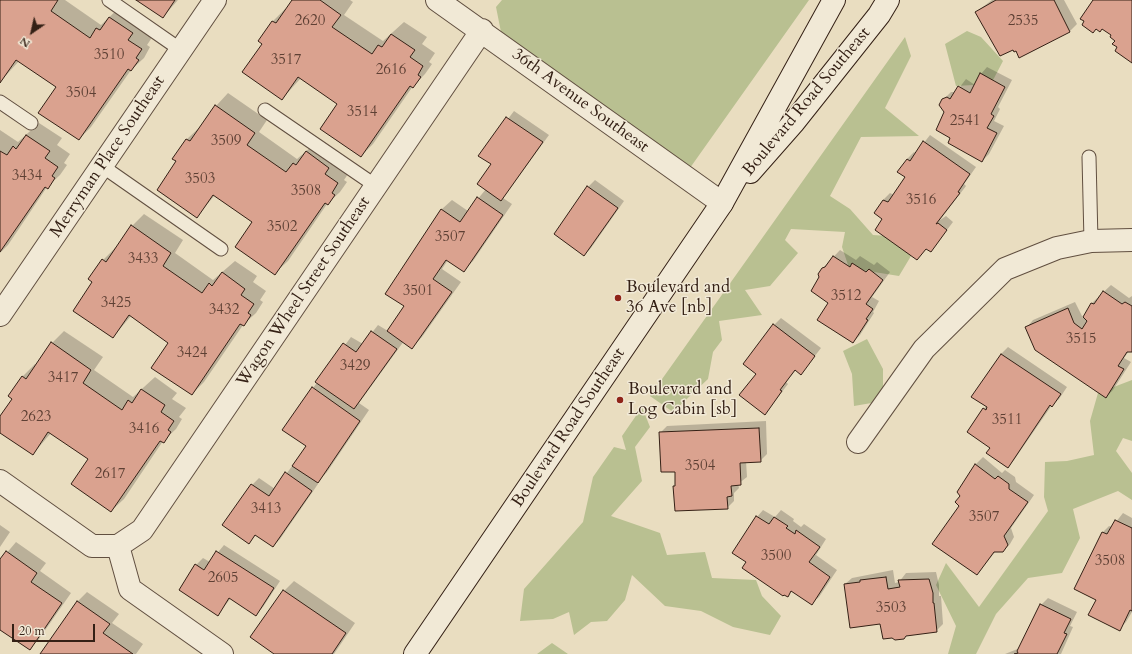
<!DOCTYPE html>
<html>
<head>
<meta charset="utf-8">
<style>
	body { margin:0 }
	#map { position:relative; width:1132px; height:654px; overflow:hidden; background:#e9ddc0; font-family:Cardo,serif }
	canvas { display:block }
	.north { position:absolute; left:12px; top:12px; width:40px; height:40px; -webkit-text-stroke:3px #f1e9d6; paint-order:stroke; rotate:214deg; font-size:11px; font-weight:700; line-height:16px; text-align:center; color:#342015 }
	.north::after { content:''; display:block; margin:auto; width:14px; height:18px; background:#342015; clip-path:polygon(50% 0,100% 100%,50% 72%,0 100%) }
	.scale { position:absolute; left:12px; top:624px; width:83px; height:18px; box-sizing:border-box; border:2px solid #342015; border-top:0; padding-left:5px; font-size:12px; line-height:14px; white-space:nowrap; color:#342015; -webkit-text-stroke:3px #f1e9d6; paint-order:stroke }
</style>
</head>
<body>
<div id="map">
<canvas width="1132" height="654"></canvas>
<div class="north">N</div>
<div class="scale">20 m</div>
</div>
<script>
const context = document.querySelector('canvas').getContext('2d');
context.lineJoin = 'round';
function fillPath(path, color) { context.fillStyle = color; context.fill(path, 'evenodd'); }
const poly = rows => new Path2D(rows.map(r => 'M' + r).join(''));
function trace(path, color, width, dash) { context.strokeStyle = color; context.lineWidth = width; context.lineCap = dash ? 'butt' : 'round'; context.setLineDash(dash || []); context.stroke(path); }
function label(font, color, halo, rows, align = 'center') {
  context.font = font + ' Cardo,serif'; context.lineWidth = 3; context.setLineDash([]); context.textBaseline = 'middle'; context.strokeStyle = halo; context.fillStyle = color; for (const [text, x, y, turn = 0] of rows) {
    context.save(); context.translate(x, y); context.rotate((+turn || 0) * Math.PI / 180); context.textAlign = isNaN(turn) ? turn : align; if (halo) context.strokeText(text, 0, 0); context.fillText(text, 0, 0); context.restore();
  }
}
const green = poly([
	[502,0,809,0,685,175,504,47,496,7],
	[967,31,981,37,1003,61,991,84,956,86,945,44],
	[905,37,911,56,885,108,919,136,861,137,830,196,850,209,873,235,903,237,911,256,899,276,849,268,842,247,845,232,791,229,785,240,798,253,770,286,745,290,762,315,719,321,722,340,713,352,708,379,673,412,650,396],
	[867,339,883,369,883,401,854,406,852,374,843,351],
	[1132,380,1132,441,1123,438,1116,451,1132,473,1132,500,1118,491,1073,509,1080,538,1062,573,1028,578,996,614,976,654,948,654,956,626,936,585,946,563,979,607,1048,511,1044,497,1045,462,1067,461,1094,455,1090,421,1098,393],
	[642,407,650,427,635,447,642,481,611,516,660,533,667,555,705,552,712,578,756,580,762,596,781,616,770,635,733,627,701,611,665,606,632,575,625,600,607,621,591,622,574,635,569,612,553,619,520,621,524,589,583,522,593,477,614,447,626,450,622,436],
	[552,643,568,654,537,654]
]);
const shadow = poly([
	[0,0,65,0,101,25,122,5,153,36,147,45,150,47,144,58,131,70,91,127,79,139,57,87,19,61,0,82],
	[138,0,178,0,163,17],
	[293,0,350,0,353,2,344,15,383,41,404,22,427,37,422,44,435,53,429,62,432,64,425,74,413,86,373,144,361,156,339,104,301,78,282,99,263,43,273,21,285,9,286,10],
	[992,0,1064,0,1077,24,1070,31,1020,57,1016,50,976,12],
	[987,67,1012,80,998,107,1000,109,994,121,1004,126,989,154,982,161,951,138,943,100,951,92,956,92,966,79,975,85,981,74],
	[228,93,267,120,259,132,297,159,319,140,350,171,344,180,347,182,340,192,327,204,288,261,275,273,253,222,215,195,197,216,178,161,174,159,187,139,200,127,201,128,216,106],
	[514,111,549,135,503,198,512,204,473,261,463,271,448,260,442,269,461,282,422,337,412,347,404,341,359,403,369,410,327,472,317,483,318,484,280,539,273,546,256,535,249,542,252,485,259,478,275,489,307,446,313,388,351,337,363,344,378,325,388,331,405,306,413,251,442,209,452,200,468,211,486,189,492,164,480,156],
	[39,123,62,138,57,145,70,154,64,163,67,165,60,175,47,187,8,245,0,253,0,130,18,142],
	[930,135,976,167,964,184,966,186,940,220,946,216,953,222,931,251,927,248,917,259,884,219,883,200,890,193,894,195,906,176,907,159,914,152,916,153],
	[595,180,624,201,591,248,584,255,588,187],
	[144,214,183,240,175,253,213,280,235,261,257,276,253,282,266,291,260,300,263,302,256,313,243,325,204,382,192,394,169,342,131,316,113,337,94,282,90,279,103,260,116,247,117,248,132,226],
	[840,250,856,260,860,256,874,265,877,262,890,272,872,297,879,301,873,312,874,313,860,335,853,342,830,302,820,277,823,268],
	[1111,285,1129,298,1132,296,1132,351,1129,351,1124,358,1131,362,1113,390,1106,397,1027,327,1033,320,1075,302,1083,318,1092,303],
	[781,318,821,348,801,374,796,370,786,382,788,384,765,414,758,374,774,325],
	[64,331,103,357,94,370,133,397,155,377,177,393,172,399,186,408,179,417,182,419,176,429,163,441,124,499,111,511,89,459,51,433,33,454,0,432,0,418,13,399,9,396,23,376,35,364,37,365,52,343],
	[1008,347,1067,387,1059,399,1052,405,1014,460,1008,467,991,448,984,409,986,406,973,397,1001,354],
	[766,421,767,454,760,461,746,461,747,477,738,484,739,488,734,493,734,501,727,508,674,487,676,484,676,471,660,433,667,426],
	[983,457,1002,473,1005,470,1015,477,1016,482,1034,495,1011,528,1014,537,1010,544,1003,551,996,551,977,574,960,506,962,496,958,492,976,464],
	[763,510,775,517,781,510,794,519,793,521,801,527,804,524,826,539,816,555,837,570,819,597,812,603,792,591,787,595,747,561,757,517],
	[1123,513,1132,518,1132,612,1126,622,1119,629,1097,600,1103,532,1109,526,1112,527],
	[0,525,10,532,0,547],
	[16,542,46,563,40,571,71,593,39,639,29,649,0,629,0,561],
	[224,545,280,581,263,607,256,614,231,598,218,614,196,565,203,558,210,562],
	[893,570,895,583,899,582,906,573,936,572,939,585,939,596,941,596,943,624,936,631,881,623,845,584,852,578],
	[294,581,355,623,334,654,275,654,284,591],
	[87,592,119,614,112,623,143,644,136,654,41,654,77,602],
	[1048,598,1077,612,1070,626,1073,627,1061,654,1005,654,1020,648,1041,605]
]);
const building = poly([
	[0,0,58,0,51,11,90,38,96,28,100,30,109,17,133,33,128,40,142,49,136,58,139,60,131,71,128,69,79,140,38,113,56,87,16,60,0,83,0,0],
	[136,0,175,0,163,18,136,0],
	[292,0,320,0,341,15,332,27,372,54,378,45,382,47,391,34,415,50,410,57,423,66,418,75,421,77,413,88,410,86,361,157,320,129,337,104,298,77,282,100,242,72,262,44,258,41,272,21,276,23,292,0],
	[996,0,1054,0,1070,32,1019,58,1016,51,1014,52,1013,50,1000,56,975,12,996,0],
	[1093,0,1132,0,1132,63,1115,51,1117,47,1112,44,1115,41,1110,37,1111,35,1102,29,1100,32,1096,29,1093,33,1082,25,1084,21,1080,19,1093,0],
	[980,73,1005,87,991,114,994,116,987,128,997,133,982,162,948,143,950,138,936,130,944,112,939,105,942,99,947,97,950,99,958,86,970,93,980,73],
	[215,105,255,133,247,145,286,172,293,163,296,165,306,151,329,168,325,174,338,183,332,193,335,195,328,205,325,203,275,275,235,247,252,222,213,195,197,218,157,190,176,161,172,159,186,139,190,141,215,105],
	[506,117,543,142,501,201,477,184,491,164,478,156,506,117],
	[26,135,50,151,45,158,58,167,52,176,55,178,48,189,45,187,0,252,0,151,7,155,13,146,16,149,26,135],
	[923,141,970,174,958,192,960,193,936,224,938,223,947,230,931,252,926,249,917,260,875,230,882,219,874,213,883,200,888,202,905,177,897,172,907,159,910,161,923,141],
	[587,186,618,208,584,256,554,234,587,186],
	[477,197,503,215,464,272,446,260,433,279,452,292,412,349,387,331,404,306,385,294,441,209,460,222,477,197],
	[131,225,171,253,163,266,202,293,209,283,212,286,222,272,245,289,241,295,254,304,248,313,251,315,244,326,240,324,192,395,151,368,168,343,129,315,113,338,73,311,92,282,88,279,102,259,106,262,131,225],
	[833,256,850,267,852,263,866,272,869,269,883,280,866,304,873,309,866,319,868,320,853,343,817,320,828,303,811,291,819,277,818,274,822,268,825,267,833,256],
	[1103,291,1122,304,1125,302,1132,306,1132,352,1127,352,1118,366,1124,369,1106,398,1035,350,1025,327,1068,308,1074,323,1082,329,1087,321,1083,317,1091,303,1094,304,1103,291],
	[773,324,815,356,801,375,795,370,780,390,782,391,765,415,739,395,756,374,743,364,773,324],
	[371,331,397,349,354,409,315,382,343,343,356,352,371,331],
	[51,342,91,370,83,383,122,410,128,400,132,403,141,389,165,405,161,412,174,421,168,430,171,432,164,443,160,441,111,512,71,484,88,459,48,432,33,455,0,433,0,416,12,399,8,396,22,376,26,379,51,342],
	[1001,354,1061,394,1052,407,1050,405,1008,468,986,453,990,448,967,432,983,408,986,410,987,407,971,397,1001,354],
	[312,387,360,421,318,483,292,466,306,446,282,430,312,387],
	[759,428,761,462,740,463,741,485,731,486,732,496,727,497,728,509,675,511,673,486,675,486,675,472,661,472,659,432,759,428],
	[975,464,995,479,998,476,1009,484,1009,489,1028,502,1004,536,1008,545,1003,552,994,552,977,575,932,544,959,506,955,502,960,496,957,492,975,464],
	[285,472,312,491,273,547,255,535,249,544,222,525,251,484,269,496,285,472],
	[756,516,769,524,774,517,788,526,786,528,795,534,796,530,820,547,809,562,830,577,812,605,791,591,788,597,784,595,783,596,742,568,746,562,732,553,756,516],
	[1115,520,1132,528,1132,611,1130,610,1120,631,1088,615,1096,600,1074,589,1102,532,1107,534,1115,520],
	[6,551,37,573,31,582,62,603,30,650,0,630,0,559,6,551],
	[216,551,274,588,256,616,229,598,218,616,179,590,195,564,204,570,216,551],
	[886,577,888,589,900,587,898,580,929,579,933,593,933,603,934,603,937,632,906,636,904,639,895,640,892,638,883,639,880,624,850,628,844,584,860,582,860,580,886,577],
	[283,590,346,633,332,654,274,654,250,637,283,590],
	[77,601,110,624,103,633,133,654,40,654,77,601],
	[1040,604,1071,619,1064,633,1067,634,1057,654,1014,654,1018,653,1017,651,1040,604]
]);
const lane = poly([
	[109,0,181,50],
	[0,102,31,123],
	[265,110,376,186],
	[1089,157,1091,241],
	[102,166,221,249]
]);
const street = poly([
	[437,0,722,203],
	[0,315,215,0],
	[858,442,924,349,1005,269,1057,248,1091,241,1132,240],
	[0,481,92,546,118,546],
	[118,546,142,530,482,30],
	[118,546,130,589,222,654]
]);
const secondary = poly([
	[750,172,794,122,879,15,888,0],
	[415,654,722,203,834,0]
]);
const markers = [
	[618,298,4,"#8f2418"],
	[620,400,4,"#8f2418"]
];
const numberNames = [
	["2620",310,22],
	["2535",1023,22],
	["3510",109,56],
	["3517",286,61],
	["2616",391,71],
	["3504",81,94],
	["3514",362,113],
	["2541",965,122],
	["3509",226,142],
	["3434",27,177],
	["3503",200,180],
	["3508",306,192],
	["3516",921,201],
	["3502",282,228],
	["3507",450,238],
	["3433",143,260],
	["3501",418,292],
	["3512",846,297],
	["3425",116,304],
	["3432",224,311],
	["3515",1081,340],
	["3424",192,354],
	["3429",355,367],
	["3417",63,379],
	["2623",36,418],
	["3511",1007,421],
	["3416",144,430],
	["3504",700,467],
	["2617",110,475],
	["3413",266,510],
	["3507",984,518],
	["3500",776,557],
	["3508",1110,562],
	["2605",223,579],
	["3503",891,609]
];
const streetNames = [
	["36th Avenue Southeast",580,101,36],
	["Boulevard Road Southeast",807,102,-50],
	["Merryman Place Southeast",108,157,-56],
	["Wagon Wheel Street Southeast",304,292,-56],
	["Boulevard Road Southeast",569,428,-56]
];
const poiNames = [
	["Boulevard and",626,288],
	["36 Ave [nb]",626,308],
	["Boulevard and",628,390],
	["Log Cabin [sb]",628,410]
];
fillPath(green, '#b9c091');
fillPath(shadow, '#0003');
fillPath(building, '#daa28f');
trace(building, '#342015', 1);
trace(lane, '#614f40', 15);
trace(street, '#614f40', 24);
trace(secondary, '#342015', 24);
trace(lane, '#f1e9d6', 13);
trace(street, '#f1e9d6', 22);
trace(secondary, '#f1e9d6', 22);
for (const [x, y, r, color] of markers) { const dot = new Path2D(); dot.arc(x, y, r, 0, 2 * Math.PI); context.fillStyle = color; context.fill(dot); trace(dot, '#f1e9d6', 1.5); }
label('15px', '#5e4034', null, numberNames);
label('17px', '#342015', '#f1e9d6', streetNames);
label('17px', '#342015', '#f1e9d6', poiNames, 'left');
</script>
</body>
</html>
